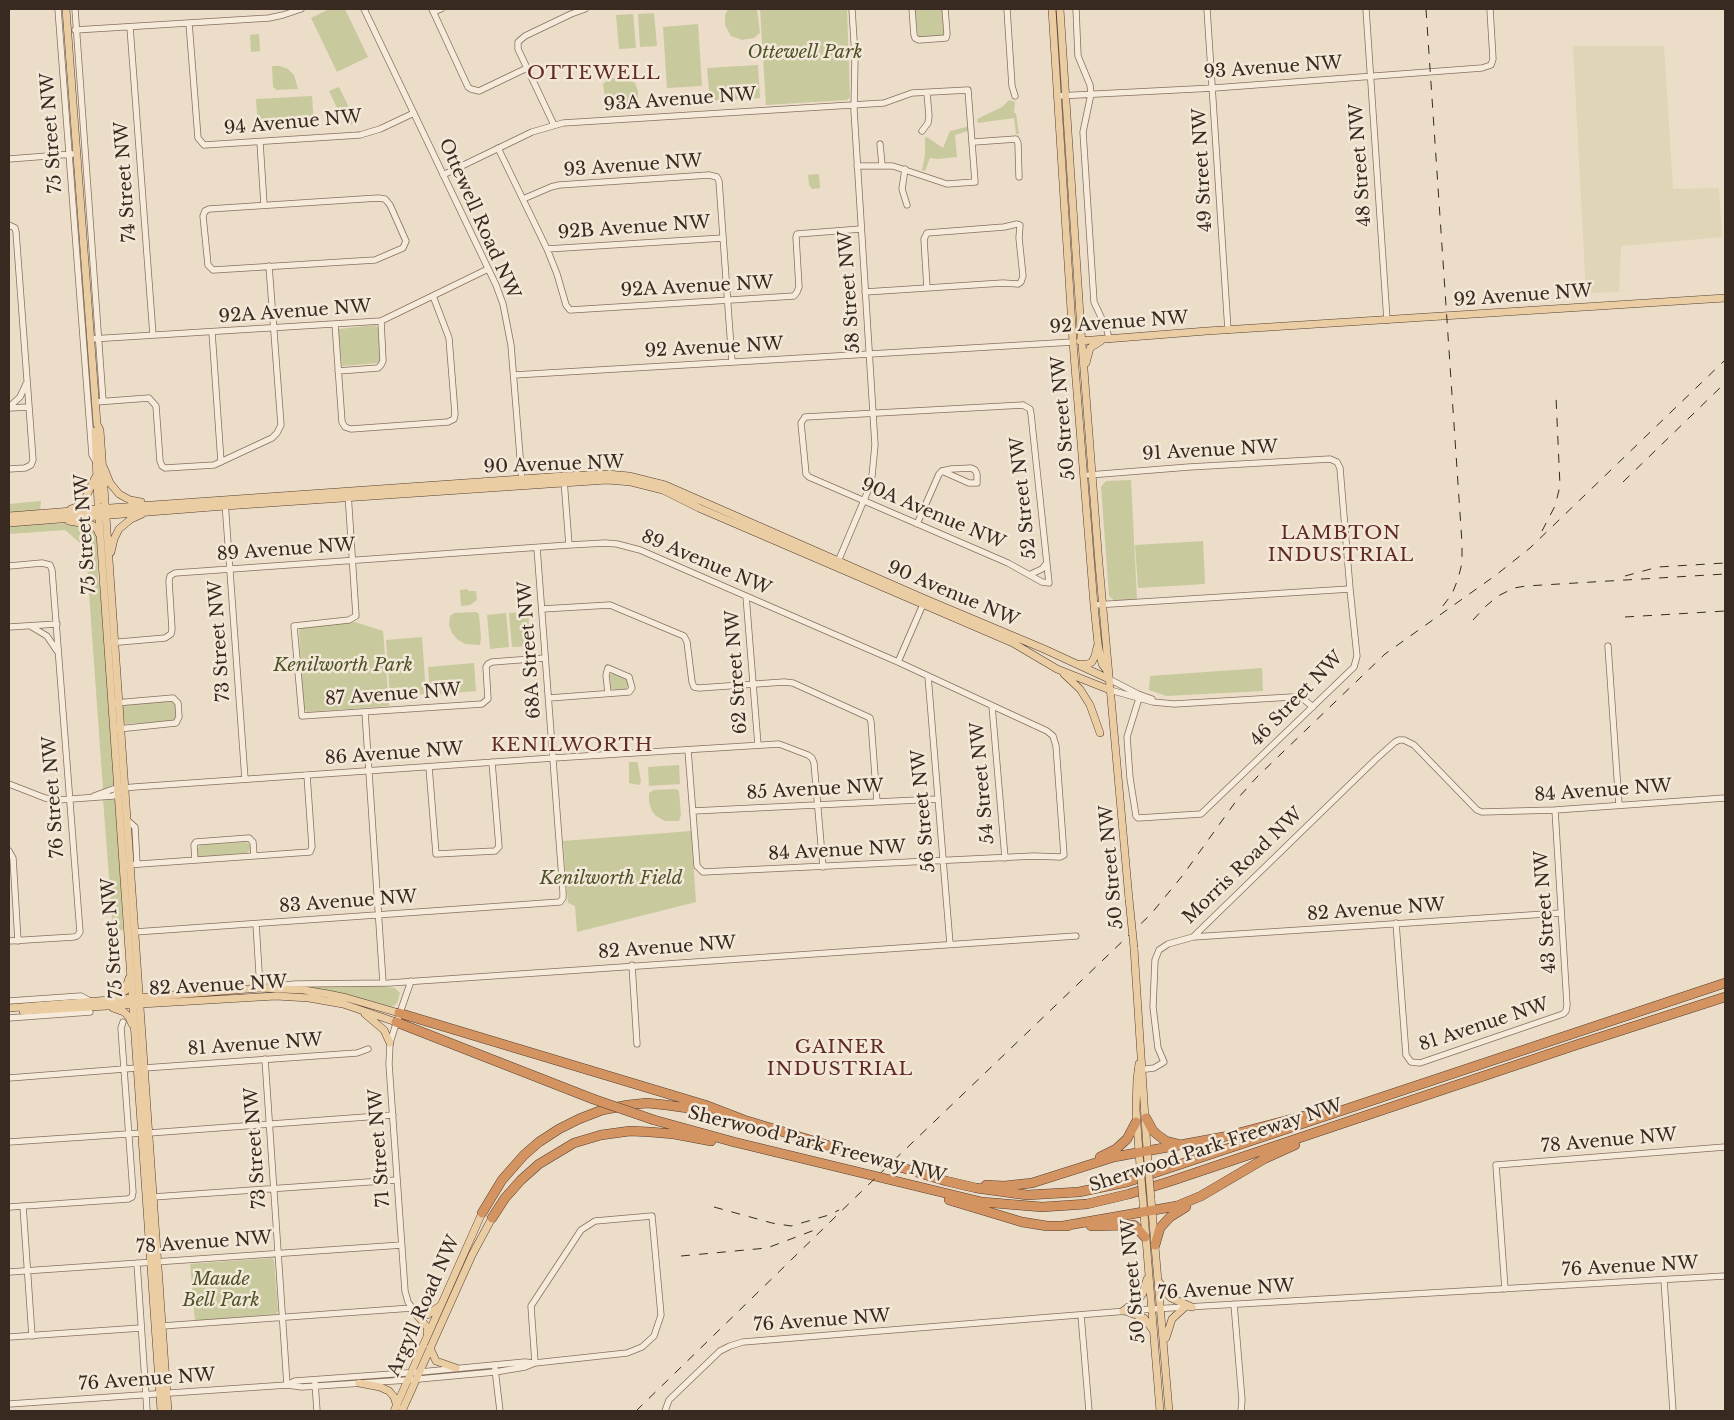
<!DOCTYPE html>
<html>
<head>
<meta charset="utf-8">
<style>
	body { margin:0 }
	#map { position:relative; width:1734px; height:1420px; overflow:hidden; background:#ebddc8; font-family:"Libre Baskerville",serif }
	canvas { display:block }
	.frame { position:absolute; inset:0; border:10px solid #382921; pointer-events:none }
</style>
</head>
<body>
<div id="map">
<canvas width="1734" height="1420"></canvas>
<div class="frame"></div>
</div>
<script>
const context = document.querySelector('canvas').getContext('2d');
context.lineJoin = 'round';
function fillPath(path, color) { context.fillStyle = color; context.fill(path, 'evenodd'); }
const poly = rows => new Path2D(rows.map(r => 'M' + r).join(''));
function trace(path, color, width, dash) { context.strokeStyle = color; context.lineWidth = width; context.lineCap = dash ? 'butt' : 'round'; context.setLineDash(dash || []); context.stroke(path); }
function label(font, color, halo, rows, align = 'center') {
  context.font = font + ' "Libre Baskerville",serif'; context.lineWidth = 5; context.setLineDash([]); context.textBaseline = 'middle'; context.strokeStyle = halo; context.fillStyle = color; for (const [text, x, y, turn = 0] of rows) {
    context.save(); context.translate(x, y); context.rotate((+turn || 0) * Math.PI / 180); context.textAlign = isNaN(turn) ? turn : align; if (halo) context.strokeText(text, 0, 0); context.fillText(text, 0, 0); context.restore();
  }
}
const farmland = poly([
	[1573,46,1664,46,1673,189,1719,188,1722,237,1621,246,1619,292,1586,293]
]);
const green = poly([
	[329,9,345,9,368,57,337,72,311,18],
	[728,9,757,9,760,33,754,38,742,40,731,36,725,25,725,15],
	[760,9,847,9,850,97,847,100,766,105],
	[915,9,942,9,944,36,918,38],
	[654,13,657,46,640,47,638,14],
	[633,14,636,48,619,49,616,15],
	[698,24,702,86,667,88,663,27],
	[259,34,260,51,251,52,250,35],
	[758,65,760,98,710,101,707,68],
	[272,66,280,66,288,69,294,75,298,89,277,90,273,87],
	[621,77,630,79,635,83,638,91,638,101,635,109,609,110,607,109,603,84,609,79],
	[339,87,356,122,350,125,343,112,340,114,329,91],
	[312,96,314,125,258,128,256,99],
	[1009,100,1015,102,1014,113,1016,113,1019,134,1016,134,1014,118,978,123,977,119,1002,107],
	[971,126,971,130,955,135,957,157,937,159,930,158,925,171,922,170,925,155,925,138,927,137,943,148,950,131],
	[819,174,820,188,812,189,809,185,808,175],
	[375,325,378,328,380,361,378,363,342,366,338,331,339,329],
	[1131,480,1137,599,1115,601,1109,596,1101,487,1106,481],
	[41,501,40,511,9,513,9,504],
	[69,523,89,526,97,534,98,579,100,586,115,781,113,785,104,789,103,789,86,551,79,542,65,530,9,534,9,525],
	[1203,541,1205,584,1138,588,1135,545],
	[468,589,468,591,476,591,477,600,470,605,461,606,460,590],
	[476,612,479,614,481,638,480,645,465,644,457,639,452,633,449,625,450,616,454,613],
	[528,612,531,646,512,647,509,613],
	[506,613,509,647,490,649,487,615],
	[355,622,383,631,389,706,307,712,303,706,299,630,302,627],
	[422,637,426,694,390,696,386,640],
	[474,663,476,691,430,695,428,667],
	[1262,668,1263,691,1166,696,1149,690,1150,676],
	[613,673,626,679,629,682,627,688,625,690,611,689,610,675],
	[172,701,175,704,176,718,174,721,126,724,123,721,122,708,125,704],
	[629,762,637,762,638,764,641,782,639,785,629,783],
	[679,765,680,784,649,786,648,767],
	[676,789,679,791,681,815,679,821,665,821,656,816,652,811,649,802,649,793,654,790],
	[103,799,113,799,117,802,123,930,116,930,113,928],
	[691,831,696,902,577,932,575,906,568,903,563,841],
	[246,842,250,845,250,850,247,853,200,857,197,855,197,849,200,845],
	[296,986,380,986,395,988,400,993,397,1003,392,1007,331,991],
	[272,1258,274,1260,278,1311,276,1314,195,1321,190,1264]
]);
const minor = poly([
	[58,9,92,455,96,462],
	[75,9,103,401],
	[364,9,496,285,503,304,511,345,522,481],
	[432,9,468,87,471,89,479,91,527,68],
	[912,9,914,35,915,38,919,40,946,38,947,34,945,9],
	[1007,9,1012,86,1015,96],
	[1076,9,1078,56,1090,85,1091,94,1083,132,1094,302,1107,330,1109,339],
	[1207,9,1228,330],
	[1366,9,1387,320],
	[433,12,441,9],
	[189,23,198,138,204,145,360,135,380,129,414,113],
	[130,27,153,335],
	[75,30,269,18,283,15,301,9],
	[1057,96,1214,88,1482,68,1491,65,1493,59,1490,9],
	[554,125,518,49,518,42,525,36,571,14,585,9],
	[922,131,928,123,929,116,927,93],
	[260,142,264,205],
	[974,142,1016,139,1018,143,1019,177],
	[880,144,882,165],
	[498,148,547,249,557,274,566,305,570,310,794,296,797,292,799,287,796,237,797,234,861,229],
	[9,159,73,154],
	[905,169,902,189,907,205],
	[443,175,532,132,563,123,884,103,912,93,968,90,975,182,947,184,893,166,857,166],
	[378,198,385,199,390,205,406,241,403,248,375,260,213,270,208,265,203,216,205,211,209,209,378,198],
	[523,199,551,187,559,185,709,175,717,177,719,181,732,362],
	[9,225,15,228,16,232,33,460,31,465,25,468,9,469],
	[547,249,723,238],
	[865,292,896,290,1003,283,1018,284,1021,282,1023,276,1019,238,1020,225,1017,224,1004,227,927,233,924,239,927,288],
	[335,324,342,422,345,427,351,429,448,422,454,419,455,414,449,338,433,296],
	[212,332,221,462],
	[91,339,381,321,488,269],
	[338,371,378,368,381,365,383,361,381,321],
	[514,375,1073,342],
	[96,402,149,398,156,406,160,461,162,466,165,468,214,465,272,438,277,433,281,425,269,266],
	[1023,405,1030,409,1031,414,1049,583,1042,582,1008,563,809,477,806,474,801,423,805,417,1023,405],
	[9,407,20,397,26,384],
	[9,408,29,407],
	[1089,475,1189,467,1330,459,1337,462,1340,468,1350,589,1357,656,1354,667,1201,814,1138,818,1136,816,1130,778,1127,737,1140,695],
	[564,480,569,545],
	[348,493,356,616,349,620,294,626,302,716,482,704,488,699,486,667,488,664,492,662,545,658],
	[225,502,245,779],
	[917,524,939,474,942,471,951,469,971,468,975,470,977,474,977,483,969,483,942,471],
	[837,564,867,493,872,476,875,445,854,110,855,57,852,9],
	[9,566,42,563,50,565,52,570,80,932,77,936,74,937,9,941],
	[1031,574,1042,569,1046,564],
	[746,596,758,745],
	[1094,605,1350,589],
	[542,609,610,605,684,636,687,642,692,682,694,687,699,688,784,682,793,683,866,716,870,718,871,722,877,802],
	[9,627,57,624],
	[32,627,47,636,57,651],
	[108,643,165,638,171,634,172,629,169,581,170,576,175,573,569,545,605,543,617,544,640,550,898,662,1047,731,1053,736,1056,746,1064,855,1060,857,1034,856,703,872,697,866,688,750],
	[1608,646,1619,805],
	[898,662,924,602],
	[928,676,950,944],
	[1109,679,1138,694,1152,699],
	[1110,690,1153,702,1174,704,1292,697,1302,698,1313,707],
	[549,698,629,692,632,688,629,677,608,668,606,675,608,693],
	[115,703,173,698,178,703,179,717,176,723,118,729],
	[992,706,1005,858],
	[365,712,383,983],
	[429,767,436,854,495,851,499,847,492,762],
	[9,784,45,798,57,800,113,796,120,792],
	[94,796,113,789,134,787,553,758,779,744,808,755,812,758,814,763,823,867],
	[693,811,938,799],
	[127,820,135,827,137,864],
	[9,851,13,858,18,941],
	[195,860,194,845,196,842,249,838,253,842,254,856],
	[126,865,310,852,312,847,307,775],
	[1396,923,1406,1055,1411,1062,1420,1063,1563,1014,1566,1011,1567,1005,1555,810],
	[256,924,260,988,295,984,389,983,1076,936],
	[135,932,560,902,563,898,563,892,537,548],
	[1193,937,1561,913],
	[632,965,637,1044],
	[411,981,395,1027,390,1043,389,1064,405,1291,408,1302,416,1313],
	[9,1001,81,996,90,1001],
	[9,1018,90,1012],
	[265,1059,287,1385],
	[144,1068,357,1053,368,1049],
	[1138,1070,1154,1068,1164,1062,1158,1048,1153,1007,1155,960,1159,950,1168,944,1193,937,1376,759,1395,742,1399,740,1404,740,1414,745,1477,810,1482,812,1555,810,1725,798],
	[9,1078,137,1068],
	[149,1133,393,1115],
	[9,1142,142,1133],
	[153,1197,397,1180],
	[23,1206,32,1336],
	[9,1207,128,1199,132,1197,133,1192,121,1028,123,1022],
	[137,1263,147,1411],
	[9,1272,402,1245],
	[1664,1280,1673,1411],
	[1505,1289,1496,1165,1725,1147],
	[1234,1304,1242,1400,1241,1411],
	[1081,1315,1089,1411],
	[162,1326,412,1308],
	[9,1337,141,1328],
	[495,1369,500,1411],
	[315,1383,317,1411],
	[287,1385,295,1381,420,1372,525,1362,533,1363],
	[9,1404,287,1385,302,1387,408,1380,495,1372,525,1367,535,1363,627,1353,642,1347,654,1336,661,1315,652,1216,595,1221,581,1230,531,1306,535,1363],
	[665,1411,669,1400,720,1351,730,1346,743,1342,1152,1309,1725,1276]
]);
const major = poly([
	[66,9,97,424,100,430,168,1411],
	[1052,9,1073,342,1094,605,1098,644,1102,664,1108,672],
	[1060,9,1081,331,1099,564,1129,899],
	[1080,341,1207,331,1725,298],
	[1086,363,1090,348,1101,341],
	[95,431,98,504,161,1411],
	[104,468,110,483,119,494,130,500,141,502],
	[71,509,79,506,85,499,95,478],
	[9,516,110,508,564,476,607,474,629,476,665,485,925,599,1044,649,1109,679],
	[69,521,92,525,97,529,99,534],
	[9,523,225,506,607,480,631,482,663,490,699,508,1013,643,1057,669,1110,690],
	[111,552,114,539,119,529,131,519,142,514],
	[1080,664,1088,664,1092,662,1095,656,1097,647],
	[1064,674,1080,689,1090,705,1100,733],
	[1134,948,1148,1164],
	[114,997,125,991,129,978],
	[9,1008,260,988,304,990,328,994,347,998,399,1013],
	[113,1008,124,1012,129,1017,132,1024],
	[23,1011,276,996,309,998,343,1004,396,1022],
	[365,1014,384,1030,390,1043],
	[1139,1064,1137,1079,1136,1110,1140,1166],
	[1151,1199,1169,1411],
	[1143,1202,1160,1411],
	[1160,1283,1165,1292,1171,1298,1192,1307],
	[1123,1311,1139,1299,1143,1293,1147,1279],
	[1125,1311,1144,1318,1152,1329],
	[416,1313,427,1315,440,1306],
	[416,1314,427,1327,427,1334],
	[1166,1338,1172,1319,1185,1307],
	[430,1348,436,1361,456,1368],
	[359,1383,380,1387,389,1391,394,1397,397,1406],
	[394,1411,482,1213],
	[402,1411,472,1255,492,1218]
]);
const highway = poly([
	[399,1013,705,1105,744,1120,946,1181,976,1188,1027,1195,1079,1192,1127,1182,1725,983],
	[396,1022,593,1099],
	[1146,1118,1153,1131,1159,1136,1166,1141,1178,1144],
	[654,1120,734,1142,982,1202,1042,1207,1087,1204,1129,1194,1171,1181,1579,1044,1725,997],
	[1100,1157,1116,1149,1127,1139,1136,1122],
	[986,1185,1004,1186,1032,1183,1114,1157,1223,1137,1319,1112],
	[949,1200,1022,1222,1047,1226,1068,1226],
	[482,1213,502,1180,524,1155,539,1142,559,1129,579,1119,602,1110,628,1105,647,1103,666,1105,702,1110],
	[492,1218,505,1198,521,1180,539,1164,574,1143,601,1135,630,1131,650,1132,674,1134,711,1141],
	[1063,1226,1177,1206,1201,1196,1264,1159,1295,1145],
	[1091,1226,1134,1225,1145,1237],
	[1155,1245,1160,1228,1170,1217,1186,1207]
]);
const rail = poly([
	[1426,9,1462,543,1462,563,1458,579,1452,594,1439,611],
	[1623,482,1725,383],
	[1542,531,1555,506,1560,486,1556,397],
	[1625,576,1658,567,1725,563],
	[1625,617,1725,611],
	[1473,620,1486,606,1498,596,1514,588,1526,586,1725,574],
	[714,1207,772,1223,791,1226,829,1215,839,1210],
	[681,1256,767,1248,820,1228],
	[636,1411,865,1188,1151,914,1183,875,1239,797,1257,777,1385,654,1496,575,1530,548,1725,360]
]);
const majorBridge = poly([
	[1129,899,1134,948],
	[1148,1164,1151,1199],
	[1140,1166,1143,1202]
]);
const highwayBridge = poly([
	[593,1099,654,1120]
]);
const parkNames = [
	["Ottewell Park",805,53],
	["Kenilworth Park",343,666],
	["Kenilworth Field",611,879],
	["Maude",221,1280],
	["Bell Park",221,1301]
];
const streetNames = [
	["93 Avenue NW",1273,68,-4],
	["93A Avenue NW",680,100,-4],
	["94 Avenue NW",293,123,-5],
	["75 Street NW",52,133,-94],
	["48 Street NW",1361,165,-94],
	["93 Avenue NW",633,166,-4],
	["49 Street NW",1203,170,-93],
	["74 Street NW",126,182,-94],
	["Ottewell Road NW",479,219,66],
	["92B Avenue NW",634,228,-4],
	["92A Avenue NW",697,287,-3],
	["58 Street NW",850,292,-94],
	["92 Avenue NW",1523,296,-4],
	["92A Avenue NW",295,312,-4],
	["92 Avenue NW",1119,323,-4],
	["92 Avenue NW",714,348,-3],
	["50 Street NW",1064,418,-95],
	["91 Avenue NW",1210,451,-3],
	["90 Avenue NW",554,465,-2],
	["52 Street NW",1024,498,-96],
	["90A Avenue NW",933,514,23],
	["75 Street NW",86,534,-94],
	["89 Avenue NW",286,550,-4],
	["89 Avenue NW",706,563,23],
	["90 Avenue NW",953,594,23],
	["73 Street NW",220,641,-94],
	["68A Street NW",530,650,-94],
	["62 Street NW",737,672,-94],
	["87 Avenue NW",393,695,-4],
	["46 Street NW",1297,699,-46],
	["86 Avenue NW",394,754,-4],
	["54 Street NW",983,783,-95],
	["85 Avenue NW",815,790,-3],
	["84 Avenue NW",1603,791,-4],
	["76 Street NW",54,797,-94],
	["56 Street NW",924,811,-95],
	["84 Avenue NW",837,851,-3],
	["Morris Road NW",1243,866,-44],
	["50 Street NW",1112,867,-95],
	["83 Avenue NW",348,902,-4],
	["82 Avenue NW",1376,910,-4],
	["43 Street NW",1546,912,-94],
	["75 Street NW",113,938,-94],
	["82 Avenue NW",667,948,-4],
	["82 Avenue NW",218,986,-3],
	["81 Avenue NW",1484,1025,-18],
	["81 Avenue NW",255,1045,-4],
	["78 Avenue NW",1609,1141,-5],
	["Sherwood Park Freeway NW",817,1145,14],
	["Sherwood Park Freeway NW",1216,1146,-18],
	["73 Street NW",256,1148,-94],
	["71 Street NW",380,1148,-94],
	["78 Avenue NW",204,1243,-4],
	["76 Avenue NW",1630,1267,-3],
	["50 Street NW",1134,1281,-95],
	["76 Avenue NW",1226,1290,-3],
	["Argyll Road NW",424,1306,-66],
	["76 Avenue NW",822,1321,-4],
	["76 Avenue NW",147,1380,-4]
];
const neighbourhoodNames = [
	["OTTEWELL",594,74],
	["LAMBTON",1341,534],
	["INDUSTRIAL",1341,556],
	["KENILWORTH",572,746],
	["GAINER",840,1048],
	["INDUSTRIAL",840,1070]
];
fillPath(farmland, '#e0d5b6');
fillPath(green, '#c8c99d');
trace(minor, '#866f5f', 7);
trace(major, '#543e32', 8);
trace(highway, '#543e32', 10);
trace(minor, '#f6ebdb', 5.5);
trace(major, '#ebcda4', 7);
trace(highway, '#d39461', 9);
trace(rail, '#382921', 1, [9, 9]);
trace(majorBridge, '#543e32', 8, []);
trace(highwayBridge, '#543e32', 10, []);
trace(majorBridge, '#ebcda4', 7);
trace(highwayBridge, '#d39461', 9);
label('italic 18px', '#4d5229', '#f3e8d7', parkNames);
label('18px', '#382921', '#f3e8d7', streetNames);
context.letterSpacing = '1px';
label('19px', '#612a24', '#f3e8d7', neighbourhoodNames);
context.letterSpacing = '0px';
</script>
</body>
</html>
